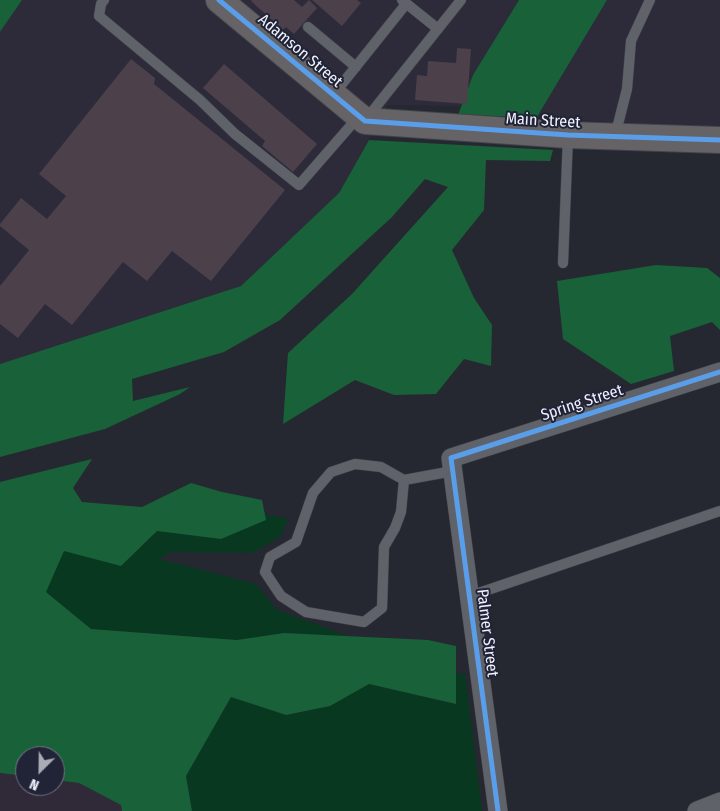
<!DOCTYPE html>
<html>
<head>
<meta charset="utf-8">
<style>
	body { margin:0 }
	#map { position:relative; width:720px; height:811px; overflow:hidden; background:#262831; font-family:"Fira Sans Condensed",sans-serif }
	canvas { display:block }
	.north { position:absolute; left:15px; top:746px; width:50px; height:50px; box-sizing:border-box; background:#212436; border:1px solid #747686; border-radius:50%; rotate:203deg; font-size:14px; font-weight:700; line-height:20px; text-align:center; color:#f0f2ff }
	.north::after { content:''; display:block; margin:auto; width:18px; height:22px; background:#a9abb7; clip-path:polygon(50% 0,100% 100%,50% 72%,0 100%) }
</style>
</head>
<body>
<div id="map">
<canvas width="720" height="811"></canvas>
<div class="north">N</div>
</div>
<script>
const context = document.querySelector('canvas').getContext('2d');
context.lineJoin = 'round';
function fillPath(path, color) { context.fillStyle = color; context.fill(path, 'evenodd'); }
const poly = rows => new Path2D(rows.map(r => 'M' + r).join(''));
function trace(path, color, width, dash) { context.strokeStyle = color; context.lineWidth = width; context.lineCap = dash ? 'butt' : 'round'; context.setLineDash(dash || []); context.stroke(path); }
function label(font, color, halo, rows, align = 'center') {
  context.font = font + ' "Fira Sans Condensed",sans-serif'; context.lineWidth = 4; context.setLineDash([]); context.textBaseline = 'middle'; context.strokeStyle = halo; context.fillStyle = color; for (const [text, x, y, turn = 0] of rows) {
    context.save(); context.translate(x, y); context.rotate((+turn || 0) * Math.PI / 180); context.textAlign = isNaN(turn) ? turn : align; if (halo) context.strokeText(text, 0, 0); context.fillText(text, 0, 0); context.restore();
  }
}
const commercial = poly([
	[0,773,25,776,25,786,55,786,55,780,79,783,122,805,122,811,0,811]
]);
const industrial = poly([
	[22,0,519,0,473,75,461,106,388,105,339,193,241,286,0,364,0,32],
	[607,0,720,0,720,130,537,117]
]);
const green = poly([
	[265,514,288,519,280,537,253,553,170,552,160,559,256,584,277,610,348,636,284,633,237,640,91,629,46,592,64,550,121,566,157,531,221,539,265,520],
	[465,673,482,811,192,811,186,776,231,697,286,715,330,706,369,684,456,704,456,674]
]);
const forest = poly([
	[0,0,22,0,0,32],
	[519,0,607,0,537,117,458,115,473,75],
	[369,140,553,150,550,161,486,160,484,210,452,250,474,298,492,325,491,366,464,359,436,394,394,395,355,380,283,424,288,353,352,294,448,187,425,179,392,217,280,320,224,352,132,379,133,401,190,387,180,394,105,429,0,457,0,364,241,286,339,193],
	[656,265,707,268,720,278,720,330,712,322,670,336,674,371,631,384,563,339,557,281],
	[92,459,73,488,82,502,142,507,191,483,222,492,262,500,266,520,221,539,157,531,121,566,64,551,46,592,91,629,237,640,284,633,428,640,456,646,456,704,369,684,330,706,286,715,231,697,186,776,192,811,122,811,121,805,79,783,55,780,55,756,25,756,25,776,0,773,0,482]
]);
const building = poly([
	[252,0,294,0,302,7,309,0,317,8,294,34,286,27,283,30,251,1],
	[312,0,357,0,361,3,342,26],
	[457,48,471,49,467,104,415,100,417,75,427,76,428,61,456,63],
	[131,59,155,78,154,84,285,190,211,281,172,251,147,281,123,262,72,325,45,304,18,338,0,324,0,286,29,250,0,226,0,224,21,198,47,219,66,196,39,174],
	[224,64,317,144,293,172,262,146,265,141,203,88]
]);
const lane = poly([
	[104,0,101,4,99,16,200,100,235,134,299,185,359,116],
	[402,0,438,29],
	[308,27,356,67],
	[334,94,406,4],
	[367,118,461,0],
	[615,136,627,89,631,41,650,0],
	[563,263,568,136],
	[404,480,401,512,395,528,384,547,382,608,364,622,306,612,281,596,265,572,270,557,296,542,313,493,331,472,355,464,381,467,404,480,453,471],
	[470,596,720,511]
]);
const street = poly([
	[498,811,451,458,720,372],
	[697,811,720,802]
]);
const secondary = poly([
	[219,0,365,121,568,135,720,140]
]);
const cycleway = poly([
	[219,0,365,121,568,135,720,140],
	[498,811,451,458,720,372]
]);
const streetNames = [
	["Adamson Street",300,51,40],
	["Main Street",543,121,3],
	["Spring Street",582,403,-18],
	["Palmer Street",487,633,83]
];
fillPath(commercial, '#302937');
fillPath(industrial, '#2d2a3a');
fillPath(green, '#093820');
fillPath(forest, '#196139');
fillPath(building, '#4c404b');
trace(lane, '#41434b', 11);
trace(street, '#41434b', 20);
trace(secondary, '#41434b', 28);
trace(lane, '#606269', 10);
trace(street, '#606269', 19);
trace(secondary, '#666367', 26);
trace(cycleway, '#5a9eea', 5);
label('16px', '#f0f2ff', '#212436', streetNames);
</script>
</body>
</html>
